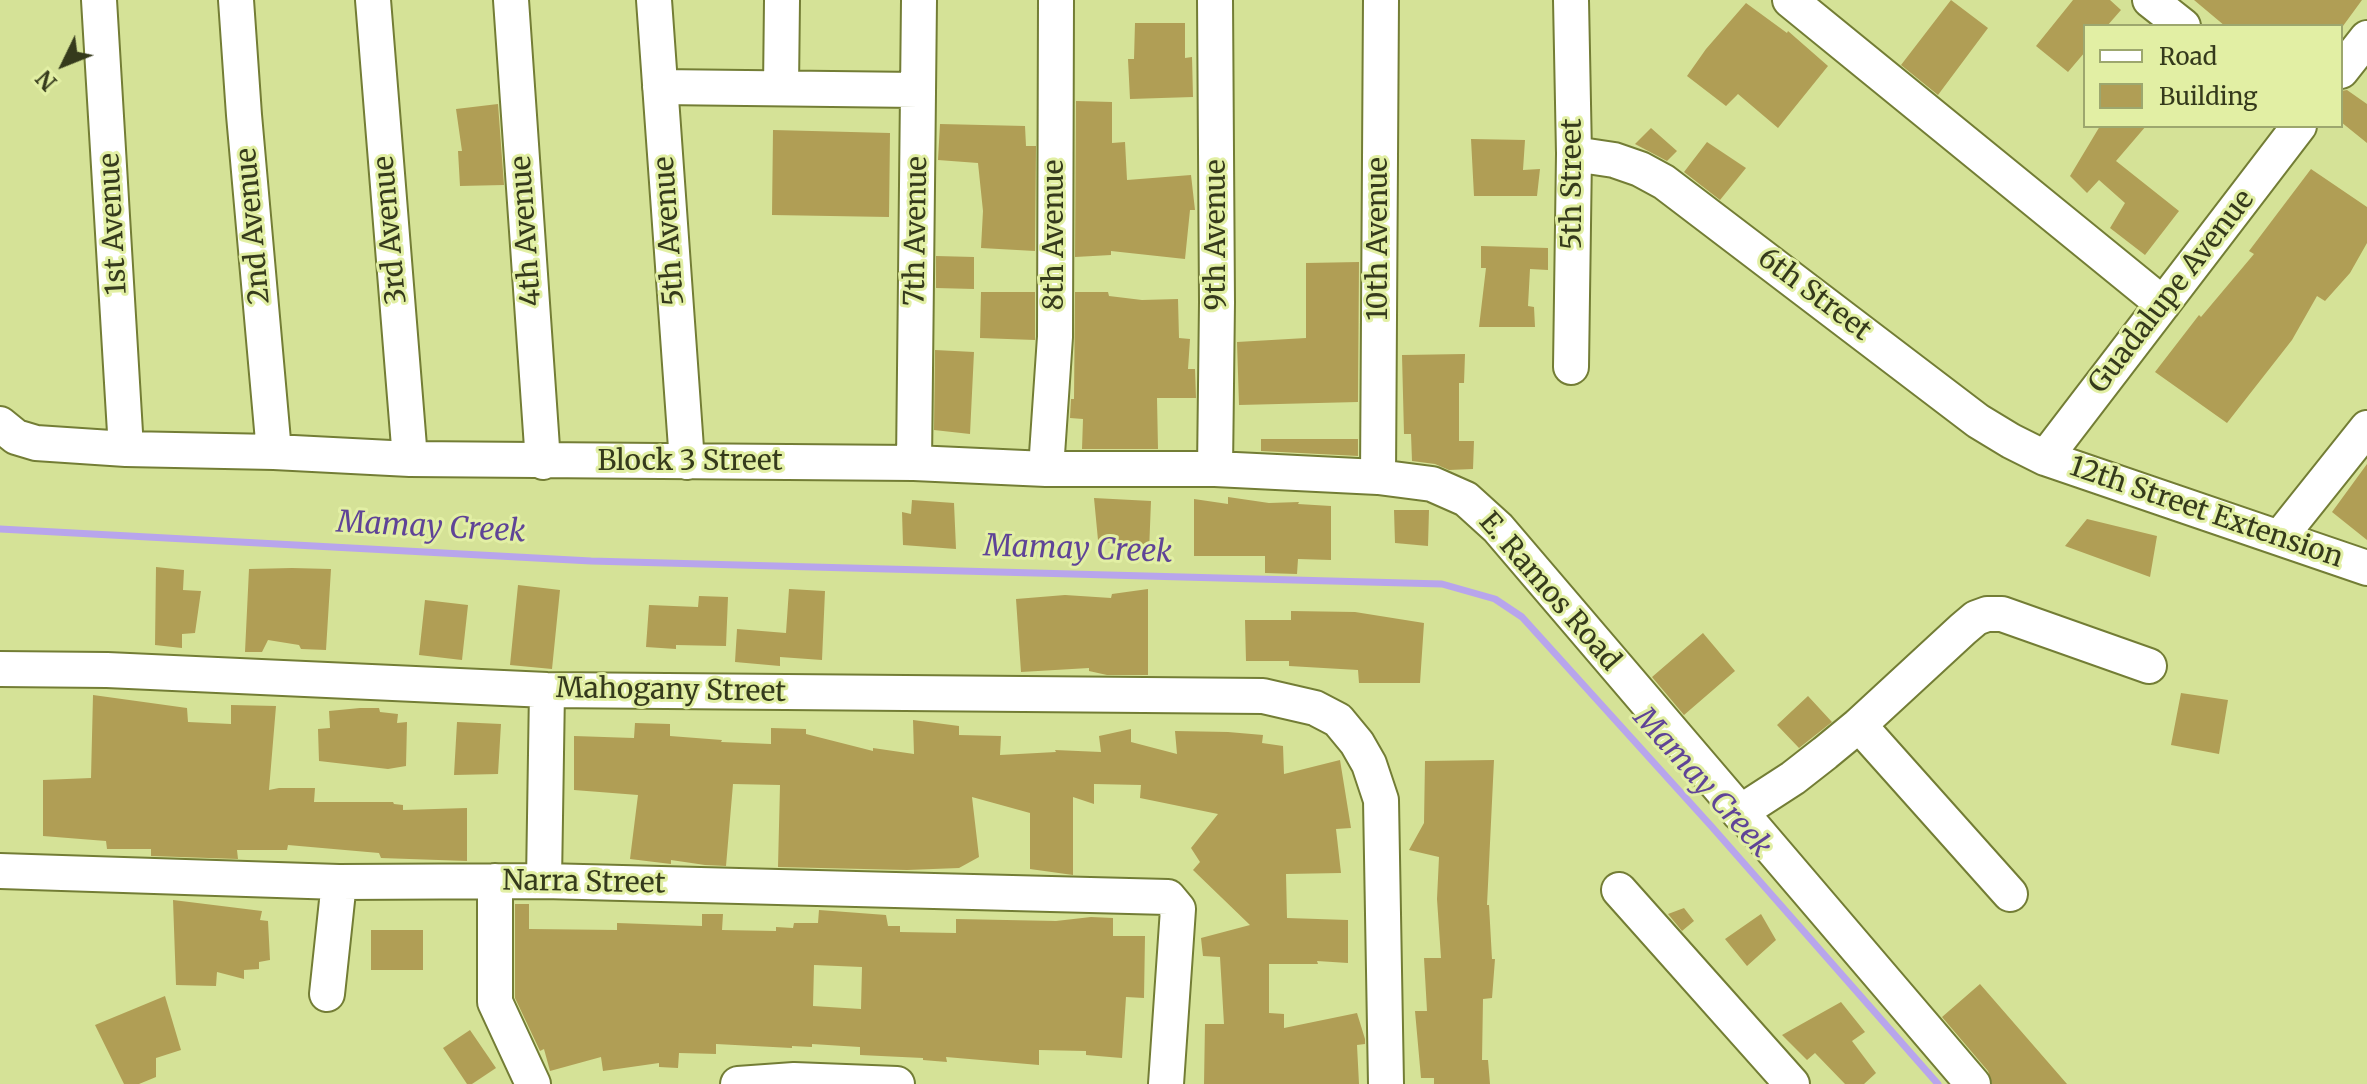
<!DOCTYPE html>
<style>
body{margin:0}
#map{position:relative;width:2367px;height:1084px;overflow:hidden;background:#d5e297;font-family:Merriweather,serif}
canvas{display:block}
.legend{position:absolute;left:2083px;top:24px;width:260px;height:104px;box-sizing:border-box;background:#e2efa4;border:2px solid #9da76e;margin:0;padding:10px 14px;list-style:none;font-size:24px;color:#353a1c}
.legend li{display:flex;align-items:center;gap:16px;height:40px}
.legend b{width:40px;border:2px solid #9da76e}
.north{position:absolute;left:24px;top:24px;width:80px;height:80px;-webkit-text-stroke:6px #e2efa4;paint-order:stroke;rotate:227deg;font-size:22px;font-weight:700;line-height:32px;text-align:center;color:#353a1c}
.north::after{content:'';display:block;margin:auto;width:28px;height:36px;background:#353a1c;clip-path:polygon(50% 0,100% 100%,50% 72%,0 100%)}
</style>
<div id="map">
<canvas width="2367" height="1084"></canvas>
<ul class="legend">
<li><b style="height:10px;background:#fff"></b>Road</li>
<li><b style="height:22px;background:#b09e55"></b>Building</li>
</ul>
<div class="north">N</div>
</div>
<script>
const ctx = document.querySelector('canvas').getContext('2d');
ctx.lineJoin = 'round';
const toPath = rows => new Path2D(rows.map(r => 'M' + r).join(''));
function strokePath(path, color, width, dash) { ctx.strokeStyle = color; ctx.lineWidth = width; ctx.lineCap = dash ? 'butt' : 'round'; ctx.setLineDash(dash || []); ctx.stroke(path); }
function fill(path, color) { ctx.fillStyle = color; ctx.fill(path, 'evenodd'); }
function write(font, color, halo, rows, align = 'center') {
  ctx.font = font + ' Merriweather,serif'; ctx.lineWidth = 6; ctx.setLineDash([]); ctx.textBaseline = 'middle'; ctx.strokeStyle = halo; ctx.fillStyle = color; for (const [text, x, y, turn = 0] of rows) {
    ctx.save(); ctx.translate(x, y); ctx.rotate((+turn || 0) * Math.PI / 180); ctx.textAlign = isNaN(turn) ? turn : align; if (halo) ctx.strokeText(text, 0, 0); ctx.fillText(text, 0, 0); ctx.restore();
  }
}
strokePath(toPath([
 [0,529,591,561,1442,584,1495,599,1522,617,1712,827,1938,1084]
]), '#b8a5ec', 7);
fill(toPath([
 [1951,0,1988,28,1938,95,1901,65],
 [2073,0,2110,0,2121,10,2107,26,2085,26,2085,52,2068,72,2036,46],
 [2194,0,2362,0,2343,26,2225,26],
 [1746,3,1787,33,1788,31,1828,66,1778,128,1738,94,1726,106,1687,76,1706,49],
 [1135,23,1185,23,1185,58,1192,57,1193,97,1130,99,1128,59,1134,59],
 [2347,90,2367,104,2367,143,2341,122,2341,91],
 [1076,101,1112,102,1112,143,1125,142,1127,180,1191,175,1195,210,1190,210,1185,259,1111,251,1111,255,1075,257],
 [498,104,504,185,460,186,458,151,462,151,456,109],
 [940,124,1025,126,1026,146,1036,146,1035,251,981,248,983,211,978,163,938,160],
 [2100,126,2146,126,2116,161,2179,211,2145,255,2110,228,2125,203,2099,180,2087,193,2070,176],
 [1651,128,1677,151,1667,161,1635,144],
 [773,130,890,133,889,217,772,215],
 [1471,139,1525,140,1523,170,1540,169,1537,196,1474,196],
 [1707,142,1746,168,1720,200,1684,172],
 [2311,169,2367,207,2367,243,2350,273,2325,301,2317,296,2292,340,2227,423,2155,372,2199,315,2201,317,2254,254,2249,251],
 [1481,246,1548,248,1548,270,1530,269,1528,306,1534,307,1535,327,1479,327,1486,268,1481,268],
 [936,256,974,257,974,289,936,288],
 [1359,262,1358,402,1239,405,1237,342,1306,338,1306,263],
 [981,292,1035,292,1035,340,980,338],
 [1075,292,1108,292,1109,296,1142,300,1178,299,1179,338,1190,339,1188,369,1195,369,1196,398,1157,398,1158,449,1082,449,1083,419,1070,418,1071,399,1074,399],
 [935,350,974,352,970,434,934,430],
 [1465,354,1464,383,1459,383,1459,441,1474,441,1473,469,1449,470,1435,464,1412,461,1411,434,1404,434,1402,355],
 [1261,439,1358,439,1358,456,1261,451],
 [2367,464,2367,540,2332,512],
 [1228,497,1269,503,1299,502,1298,504,1331,506,1331,560,1298,559,1297,574,1265,573,1265,556,1194,556,1194,499,1228,504],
 [1094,498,1151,501,1149,552,1098,540],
 [912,500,954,503,956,549,903,545,902,512,911,514],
 [1394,510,1429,510,1428,546,1395,543],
 [2087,519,2157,536,2150,577,2065,546],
 [156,567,184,570,183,590,201,591,195,633,182,634,182,648,155,645],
 [292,568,331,569,326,650,301,649,299,645,268,640,262,652,245,652,249,569],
 [518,585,560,590,552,669,510,665],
 [789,589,825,591,822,660,780,657,780,666,735,662,737,629,786,633],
 [1148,589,1148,675,1107,675,1089,671,1089,668,1021,672,1016,599,1065,595,1111,598,1112,594],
 [699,596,728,597,726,646,676,645,676,649,646,647,649,605,698,607],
 [425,600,468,605,462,660,419,655],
 [1291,611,1355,612,1424,623,1420,683,1359,683,1358,670,1289,666,1289,661,1246,661,1245,620,1291,620],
 [1703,633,1735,671,1684,715,1652,677],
 [2181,693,2228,700,2219,754,2171,745],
 [93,695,187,708,188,722,231,724,231,705,276,706,269,790,279,788,315,788,314,802,393,802,394,804,403,805,403,810,467,808,467,861,381,858,379,853,288,845,287,850,237,850,238,859,151,856,151,849,107,849,106,841,43,836,43,780,91,778],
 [1808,696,1832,722,1799,748,1777,725],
 [360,708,379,708,380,712,398,714,397,723,407,722,406,766,388,769,319,761,318,729,330,728,329,711],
 [913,720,959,726,959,735,1001,736,1000,755,1056,752,1055,750,1101,752,1099,736,1131,729,1131,742,1177,754,1175,731,1228,732,1263,735,1262,743,1283,746,1284,774,1340,760,1351,828,1336,829,1341,873,1286,874,1287,918,1348,920,1348,963,1317,961,1318,964,1269,964,1269,1013,1284,1014,1284,1028,1357,1013,1365,1039,1365,1044,1357,1045,1359,1084,1204,1084,1205,1024,1224,1024,1220,957,1203,956,1201,938,1250,925,1193,870,1200,862,1191,848,1218,814,1140,798,1141,785,1094,784,1094,804,1073,797,1073,875,1030,869,1030,813,972,797,979,857,959,868,907,870,778,867,780,785,733,784,726,866,705,865,671,860,671,864,630,859,638,795,574,790,574,736,634,738,635,723,670,724,670,736,722,740,721,742,771,744,771,728,806,729,806,734,873,751,873,748,914,754],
 [457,722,501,724,498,774,454,775],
 [1494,760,1487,905,1489,905,1492,959,1495,959,1492,998,1483,999,1482,1060,1488,1060,1490,1084,1434,1084,1434,1078,1421,1078,1415,1011,1427,1011,1424,958,1441,958,1437,899,1439,857,1409,850,1424,823,1425,761],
 [173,900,262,911,260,920,268,921,270,960,259,962,259,969,244,970,244,979,217,972,216,986,176,985],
 [515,904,529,904,529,929,617,930,617,923,702,926,702,914,723,914,722,930,776,931,776,927,793,928,794,923,818,923,819,910,886,915,888,926,900,926,900,932,956,933,956,919,1056,921,1091,917,1113,918,1113,936,1145,936,1144,998,1126,997,1122,1058,1086,1055,1086,1051,1039,1050,1039,1065,946,1057,947,1062,923,1060,923,1058,860,1055,860,1047,812,1044,812,1047,792,1046,792,1048,716,1044,716,1054,679,1053,678,1068,659,1067,659,1063,603,1071,601,1057,550,1071,544,1049,540,1051,515,998],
 [814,965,862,967,861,1009,813,1006],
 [1684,908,1694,921,1682,931,1668,914],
 [1761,914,1776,940,1747,966,1725,939],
 [371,930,423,930,423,970,371,970],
 [1980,984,2067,1084,1992,1084,1988,1071,1942,1017],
 [165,996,181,1050,156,1058,156,1077,139,1084,124,1084,95,1025],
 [1841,1002,1865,1032,1852,1041,1876,1073,1864,1084,1845,1084,1815,1053,1807,1060,1782,1035],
 [470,1030,496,1068,472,1084,467,1084,443,1048]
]), '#b09e55');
const minor = toPath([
 [99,0,126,449],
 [236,0,244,115,274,452],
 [373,0,410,459],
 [511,0,543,462],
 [654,0,687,462],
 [1571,0,1574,154,1571,367],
 [1790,0,2163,304],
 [2150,0,2183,26],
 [2341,71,2367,38],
 [660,87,918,90],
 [781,88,782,0],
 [1574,154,1614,160,1640,169,1664,182,1978,421,2011,441,2045,458,2367,568],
 [0,424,16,437,36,443,126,449,274,452,410,459,914,463,1046,469,1215,469,1378,477,1432,484,1466,499,1498,528,1973,1084],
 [2045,458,2299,126],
 [914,463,919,0],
 [1046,469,1055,337,1056,0],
 [1215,469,1217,302,1215,0],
 [1378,477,1381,0],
 [2280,537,2367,428],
 [0,669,107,670,547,690,1263,696,1315,708,1338,720,1357,743,1369,764,1381,800,1386,1084],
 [1859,725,2010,894],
 [1739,813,1793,778,1825,753,1859,725,1963,629,1976,618,1987,614,2002,614,2149,666],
 [0,871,339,882,544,881,1168,897,1178,909,1166,1084],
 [495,881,495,1002,533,1084],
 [544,881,547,690],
 [1619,890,1792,1084],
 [327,994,339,882],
 [738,1084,794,1080,897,1084]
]);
strokePath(minor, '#737d35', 38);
strokePath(minor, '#fff', 34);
write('28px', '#353a1c', '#e2efa4', [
 ["5th Street",1573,184,-90],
 ["1st Avenue",114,224,-93],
 ["2nd Avenue",254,226,-95],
 ["3rd Avenue",391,230,-95],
 ["4th Avenue",527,231,-94],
 ["5th Avenue",670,231,-94],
 ["7th Avenue",917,231,-89],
 ["8th Avenue",1055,235,-90],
 ["9th Avenue",1217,235,-90],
 ["10th Avenue",1379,239,-90],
 ["Guadalupe Avenue",2172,292,-52],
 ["6th Street",1814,295,37],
 ["Block 3 Street",690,462],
 ["12th Street Extension",2206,513,19],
 ["E. Ramos Road",1549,592,49],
 ["Mahogany Street",671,691,1],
 ["Narra Street",584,883,1]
]);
write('italic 30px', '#5f4497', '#e2efa4', [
 ["Mamay Creek",431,528,3],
 ["Mamay Creek",1078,550,2],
 ["Mamay Creek",1702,783,48]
]);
</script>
